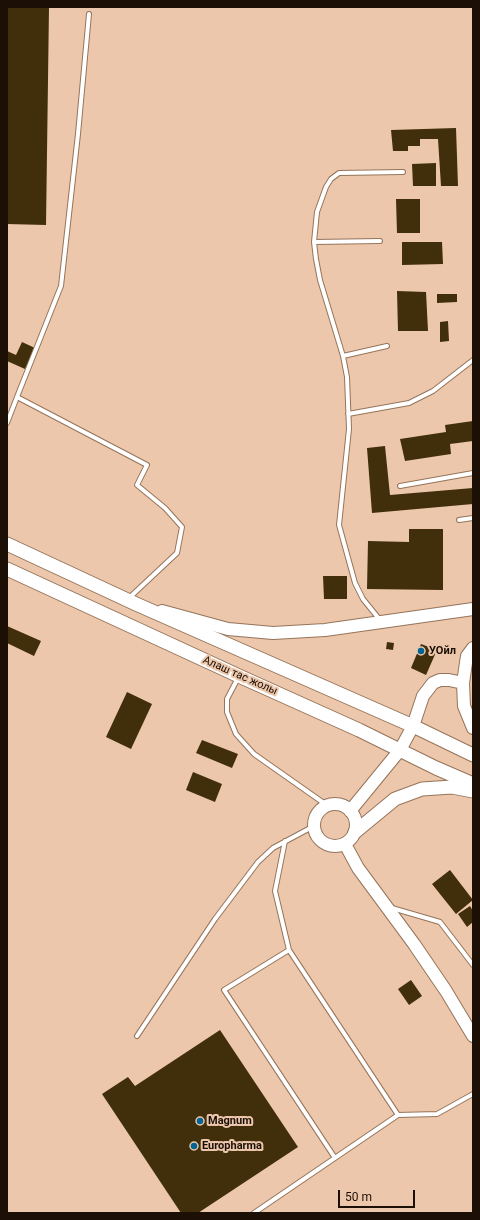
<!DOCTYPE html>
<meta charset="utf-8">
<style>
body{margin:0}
#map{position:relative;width:480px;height:1220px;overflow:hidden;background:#ecc7ab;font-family:Roboto,sans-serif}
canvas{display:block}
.frame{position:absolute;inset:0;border:8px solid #1c0f06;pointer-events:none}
.scale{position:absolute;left:338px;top:1190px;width:77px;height:18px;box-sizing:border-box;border:2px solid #1c0f06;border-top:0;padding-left:5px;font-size:12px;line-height:14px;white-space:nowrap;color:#1c0f06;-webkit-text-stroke:3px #ecc7ab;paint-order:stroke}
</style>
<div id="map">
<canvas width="480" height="1220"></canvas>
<div class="frame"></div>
<div class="scale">50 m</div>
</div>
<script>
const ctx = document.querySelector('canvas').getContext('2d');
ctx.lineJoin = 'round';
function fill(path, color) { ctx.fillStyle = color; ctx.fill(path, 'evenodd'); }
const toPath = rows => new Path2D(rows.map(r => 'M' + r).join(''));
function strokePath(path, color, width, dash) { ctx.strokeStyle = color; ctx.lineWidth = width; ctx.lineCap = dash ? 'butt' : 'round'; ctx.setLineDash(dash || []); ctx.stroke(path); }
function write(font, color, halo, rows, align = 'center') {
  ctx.font = font + ' Roboto,sans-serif'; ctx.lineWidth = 4; ctx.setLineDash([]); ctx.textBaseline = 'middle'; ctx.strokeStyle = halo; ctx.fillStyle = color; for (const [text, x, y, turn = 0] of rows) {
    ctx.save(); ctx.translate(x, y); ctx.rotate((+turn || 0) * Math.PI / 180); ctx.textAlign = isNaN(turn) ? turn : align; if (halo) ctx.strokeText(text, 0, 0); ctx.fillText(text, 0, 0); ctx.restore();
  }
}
fill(toPath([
 [7,7,49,7,46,225,7,224],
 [456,128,458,186,441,186,438,139,420,139,420,146,408,146,408,151,393,151,391,130],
 [436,163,436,186,413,186,412,164],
 [396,199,420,199,420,233,397,233],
 [402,242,442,242,443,264,402,265],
 [397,291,426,292,428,331,398,331],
 [437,294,457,294,457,302,437,303],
 [448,321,449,341,440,342,440,322],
 [22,342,35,348,25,369,7,361,7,351,16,355],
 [473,421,473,441,450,444,451,454,405,461,400,439,446,432,445,425],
 [385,446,390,495,473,488,473,504,372,513,367,448],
 [409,529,443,529,443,590,367,589,368,541,409,542],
 [323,576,347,576,347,599,324,599],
 [7,626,41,641,34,656,7,643],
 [387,642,394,643,393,650,386,649],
 [421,644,437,650,426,675,411,668],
 [127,692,152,704,131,749,106,737],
 [202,740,238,754,232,768,196,753],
 [193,772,222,784,215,802,186,790],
 [450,870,473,900,456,914,432,884],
 [470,906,473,911,473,922,467,927,458,914],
 [411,980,422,996,409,1005,398,989],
 [220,1030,298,1147,198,1213,181,1213,102,1094,128,1077,135,1086]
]), '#412e0b');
const lane = toPath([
 [314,242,380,241],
 [343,356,387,346],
 [17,397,61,286,78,134,89,14],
 [348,414,409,403,433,391,473,360],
 [7,423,17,397,147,465,137,485,165,508,182,527,177,553,129,598],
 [400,486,473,473],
 [459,520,473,518],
 [380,620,363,599,355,583,339,525,349,429,347,377,343,356,320,280,316,259,314,242,317,212,326,187,331,179,339,173,403,172],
 [238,678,227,699,227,712,236,734,254,754,328,806],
 [392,908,440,922,473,965],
 [289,950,224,990,335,1158],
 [137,1036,215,919,258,862,273,848,314,826],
 [398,1115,437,1114,473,1094],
 [254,1213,398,1115,289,950,275,891,285,841]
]);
const secondary = toPath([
 [162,611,228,629,273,633,325,630,473,609],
 [473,648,467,656,463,683,464,706,473,728],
 '314 825a21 21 0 1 1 42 0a21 21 0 1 1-42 0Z',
 [350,811,400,750,413,726,423,696,433,683,440,680,449,680,463,683],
 [345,844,358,868,414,944,446,991,473,1036]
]);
const primary = toPath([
 [7,544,136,604,413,726,473,755],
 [7,569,239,676,359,730,436,768,473,784],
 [355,832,395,799,422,789,452,787,473,791]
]);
strokePath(lane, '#95745a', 6);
strokePath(secondary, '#95745a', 14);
strokePath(primary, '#95745a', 15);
strokePath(lane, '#fff', 4);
strokePath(secondary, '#fff', 12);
strokePath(primary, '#fff', 13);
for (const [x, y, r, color] of [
 [421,651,4,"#026494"],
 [200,1121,4,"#026494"],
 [194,1146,4,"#026494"]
]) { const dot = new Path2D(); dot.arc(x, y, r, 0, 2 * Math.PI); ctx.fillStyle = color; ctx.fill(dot); strokePath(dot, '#ecc7ab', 1.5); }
write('bold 11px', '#1c0f06', '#ecc7ab', [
 ["УОйл",429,651],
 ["Magnum",208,1121],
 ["Europharma",202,1146]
], 'left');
write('11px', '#1c0f06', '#ecc7ab', [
 ["Алаш тас жолы",240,676,24]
]);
</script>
